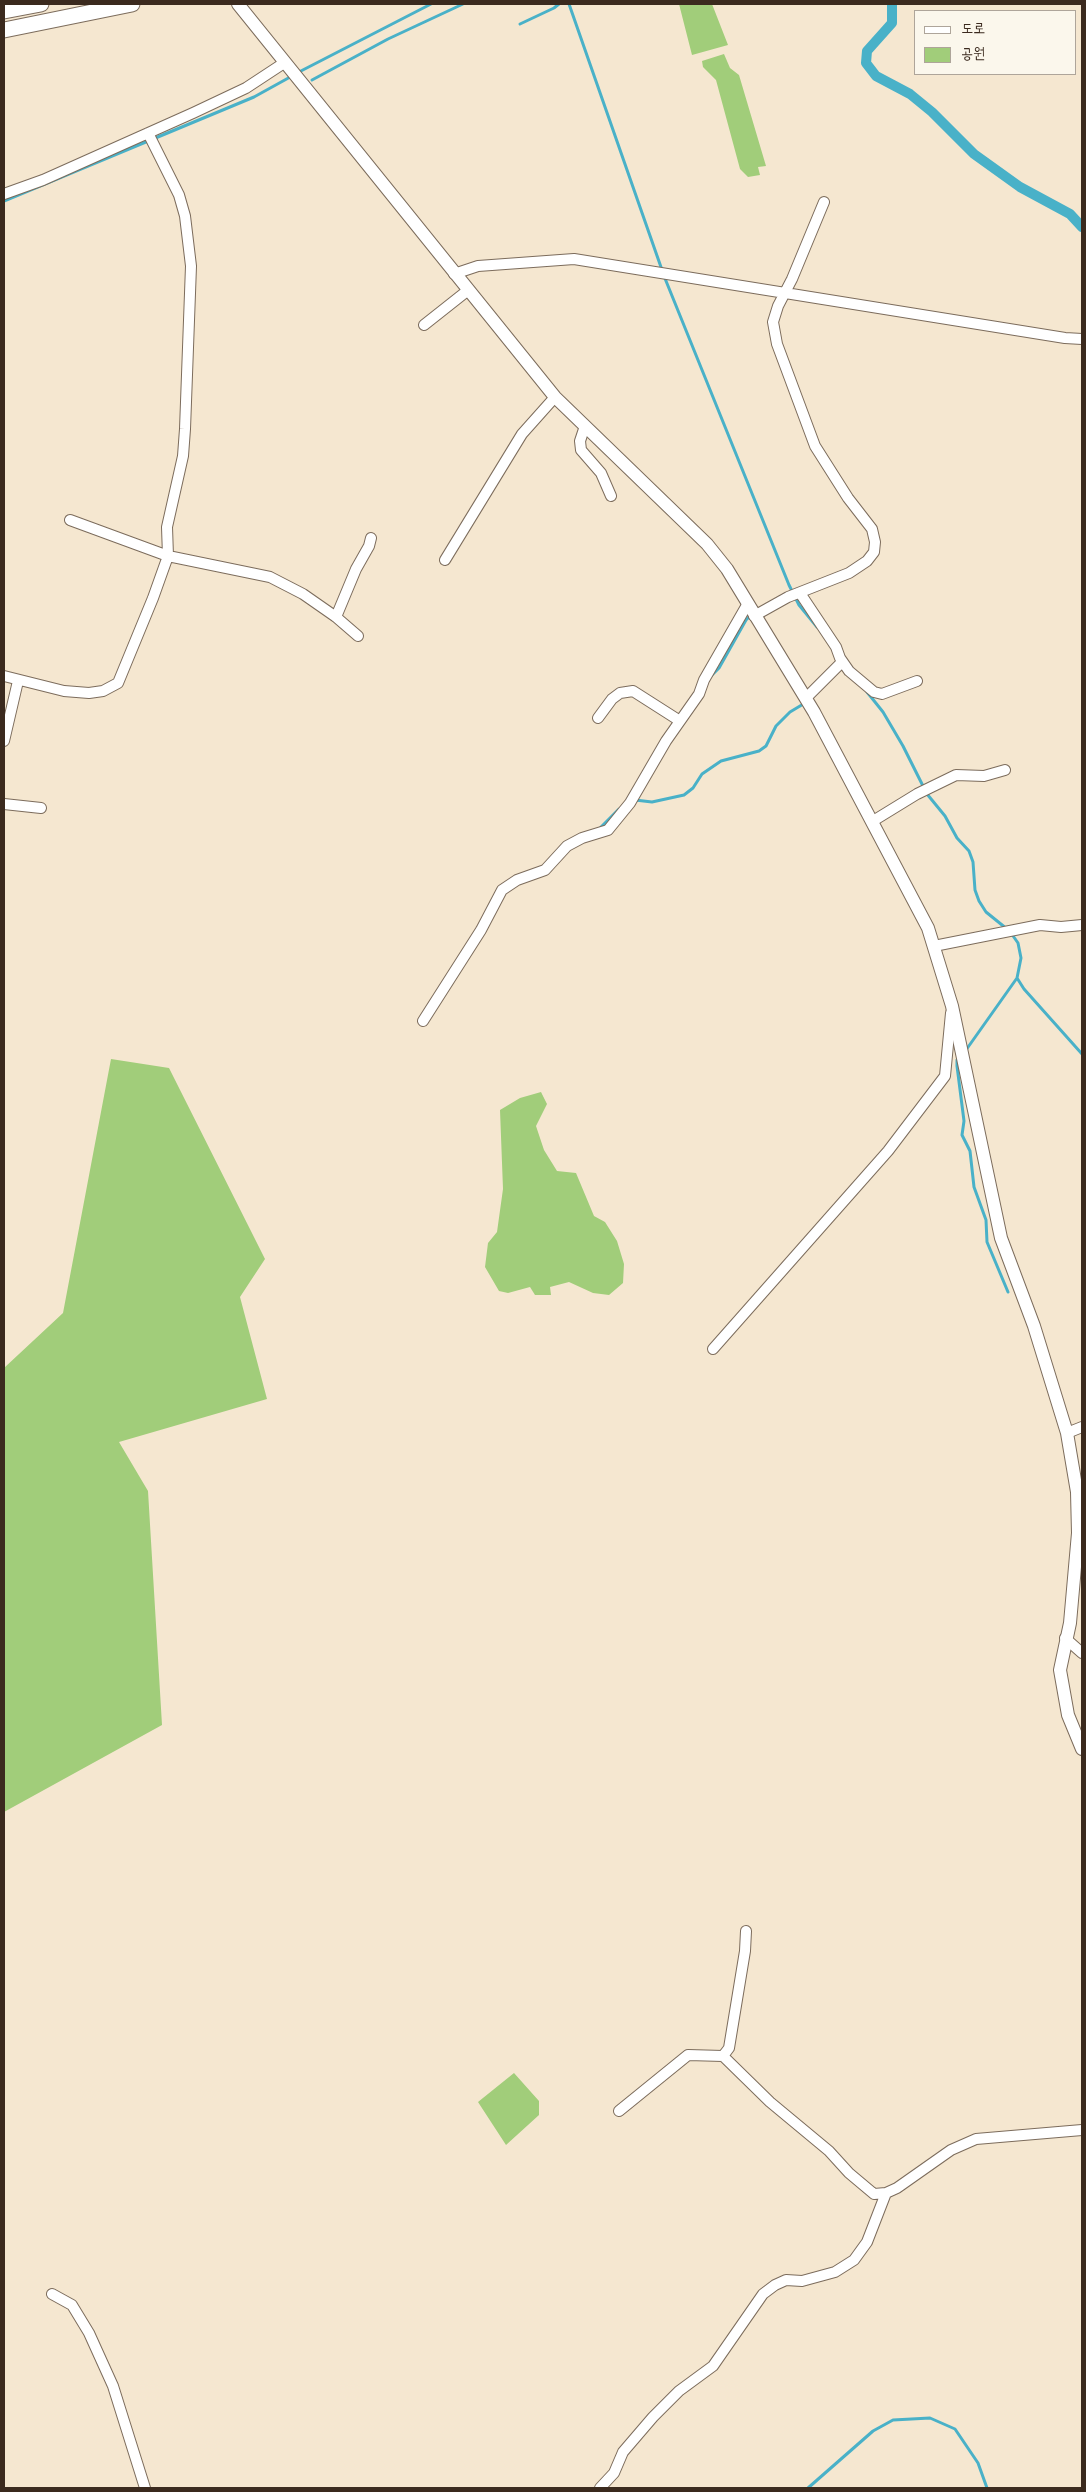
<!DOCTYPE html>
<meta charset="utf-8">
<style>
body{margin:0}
#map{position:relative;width:1086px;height:2492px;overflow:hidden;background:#f5e7d0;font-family:Dekko,"Poor Story",sans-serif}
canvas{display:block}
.frame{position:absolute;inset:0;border:5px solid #3b2a1e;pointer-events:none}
.legend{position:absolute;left:914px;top:10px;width:162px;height:65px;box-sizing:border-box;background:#fbf7ec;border:1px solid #aea59a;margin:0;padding:6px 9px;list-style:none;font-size:15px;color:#3b2a1e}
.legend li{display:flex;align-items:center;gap:10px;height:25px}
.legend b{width:25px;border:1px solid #aea59a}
</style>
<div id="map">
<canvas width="1086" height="2492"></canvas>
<div class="frame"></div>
<ul class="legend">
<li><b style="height:6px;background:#fff"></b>도로</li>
<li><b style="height:14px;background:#a1cd7a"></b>공원</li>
</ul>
</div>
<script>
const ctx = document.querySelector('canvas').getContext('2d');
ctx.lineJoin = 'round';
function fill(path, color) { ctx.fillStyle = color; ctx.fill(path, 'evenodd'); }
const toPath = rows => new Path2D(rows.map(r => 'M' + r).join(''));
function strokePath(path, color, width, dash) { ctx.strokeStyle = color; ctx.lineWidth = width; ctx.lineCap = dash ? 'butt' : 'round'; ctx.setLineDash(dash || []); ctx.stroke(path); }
fill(toPath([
 [679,4,712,4,728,45,692,55],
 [724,54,730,68,739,75,766,166,758,167,760,175,748,177,740,169,716,80,703,67,702,61],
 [111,1059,169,1068,265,1259,240,1297,267,1399,119,1442,148,1491,162,1725,4,1812,4,1368,63,1313],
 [541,1092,547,1104,536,1126,544,1150,557,1171,576,1173,594,1216,605,1222,617,1241,624,1264,623,1283,609,1295,593,1293,569,1282,550,1287,551,1295,535,1295,530,1287,508,1293,499,1291,485,1267,488,1243,497,1232,503,1189,500,1110,520,1098],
 [514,2073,539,2101,539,2115,506,2145,478,2102]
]), '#a1cd7a');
strokePath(toPath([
 [569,4,662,270],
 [520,24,554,8,559,4],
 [297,73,431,4],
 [312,80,388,39,463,4],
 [4,201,254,97,292,76],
 [664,276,789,585,799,605,817,627],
 [712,675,719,668,746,620,752,614],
 [867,692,883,712,903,746,927,794,945,816,957,838,969,851,973,862,975,890,979,901,986,912,1007,929],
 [635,800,652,802,684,795,693,788,702,774,721,761,759,751,766,746,776,726,790,712,805,703],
 [601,827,619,809],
 [1017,978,1024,989,1082,1054],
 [966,1050,1017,978,1021,958,1018,943,1011,933],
 [960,1056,957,1060,957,1066,964,1121,962,1135,970,1151,974,1187,986,1220,987,1242,1008,1292],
 [808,2488,873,2431,893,2420,930,2418,955,2429,978,2463,987,2488]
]), '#49b1c8', 3);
strokePath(toPath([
 [892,4,892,23,867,51,866,63,876,76,910,94,932,112,974,154,1020,187,1070,214,1082,227]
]), '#49b1c8', 10);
const minor = toPath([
 [4,194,43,180,193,113,246,88,284,63],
 [454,274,478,266,574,259,1065,338,1082,339],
 [424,325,467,291],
 [585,426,580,441,581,450,601,473,611,496],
 [70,520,168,556,270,577,303,594,336,617,358,636],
 [445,560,522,434,555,397],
 [800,593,836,647,840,658,849,671,874,692,882,694,917,681],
 [754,616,788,597,849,573,867,561,874,552,875,542,872,529,848,498,815,446,777,344,773,322,778,306,792,279,824,202],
 [336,617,356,569,369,546,371,538],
 [4,676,64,691,89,693,103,691,118,683,153,598,168,556,167,527,183,456,185,429,191,266,185,216,179,195,148,133],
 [806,698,842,662],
 [598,718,612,699,620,693,633,691,680,721],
 [4,741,18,681],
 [4,804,41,808],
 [873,821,917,794,956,775,984,776,1005,770],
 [934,946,1040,925,1061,927,1082,925],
 [423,1021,481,930,502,890,517,880,545,870,567,846,582,838,608,830,630,803,666,741,699,694,704,680,747,605],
 [713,1349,888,1151,945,1076,951,1013],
 [1067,1433,1082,1427],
 [1065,1638,1082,1653],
 [723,2056,729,2048,745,1951,746,1931],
 [619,2111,688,2055,723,2056,770,2102,829,2151,849,2173,874,2194,886,2193,897,2188,951,2150,976,2139,1082,2130],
 [52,2294,72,2305,89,2333,113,2386,145,2488],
 [600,2488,614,2473,623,2452,653,2417,679,2391,713,2366,763,2294,775,2285,786,2280,802,2281,835,2272,854,2260,867,2242,886,2193]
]);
const major = toPath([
 [238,4,555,397,707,544,727,569,814,712,928,928,952,1006,1001,1238,1034,1326,1067,1433,1077,1492,1078,1533,1070,1623,1060,1670,1068,1715,1082,1749]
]);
const highway = toPath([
 [4,11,41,4],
 [4,30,132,4]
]);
strokePath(minor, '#7c6c5c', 12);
strokePath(major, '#7c6c5c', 14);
strokePath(highway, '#7c6c5c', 17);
strokePath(minor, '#fff', 10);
strokePath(major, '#fff', 12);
strokePath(highway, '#fff', 15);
</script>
